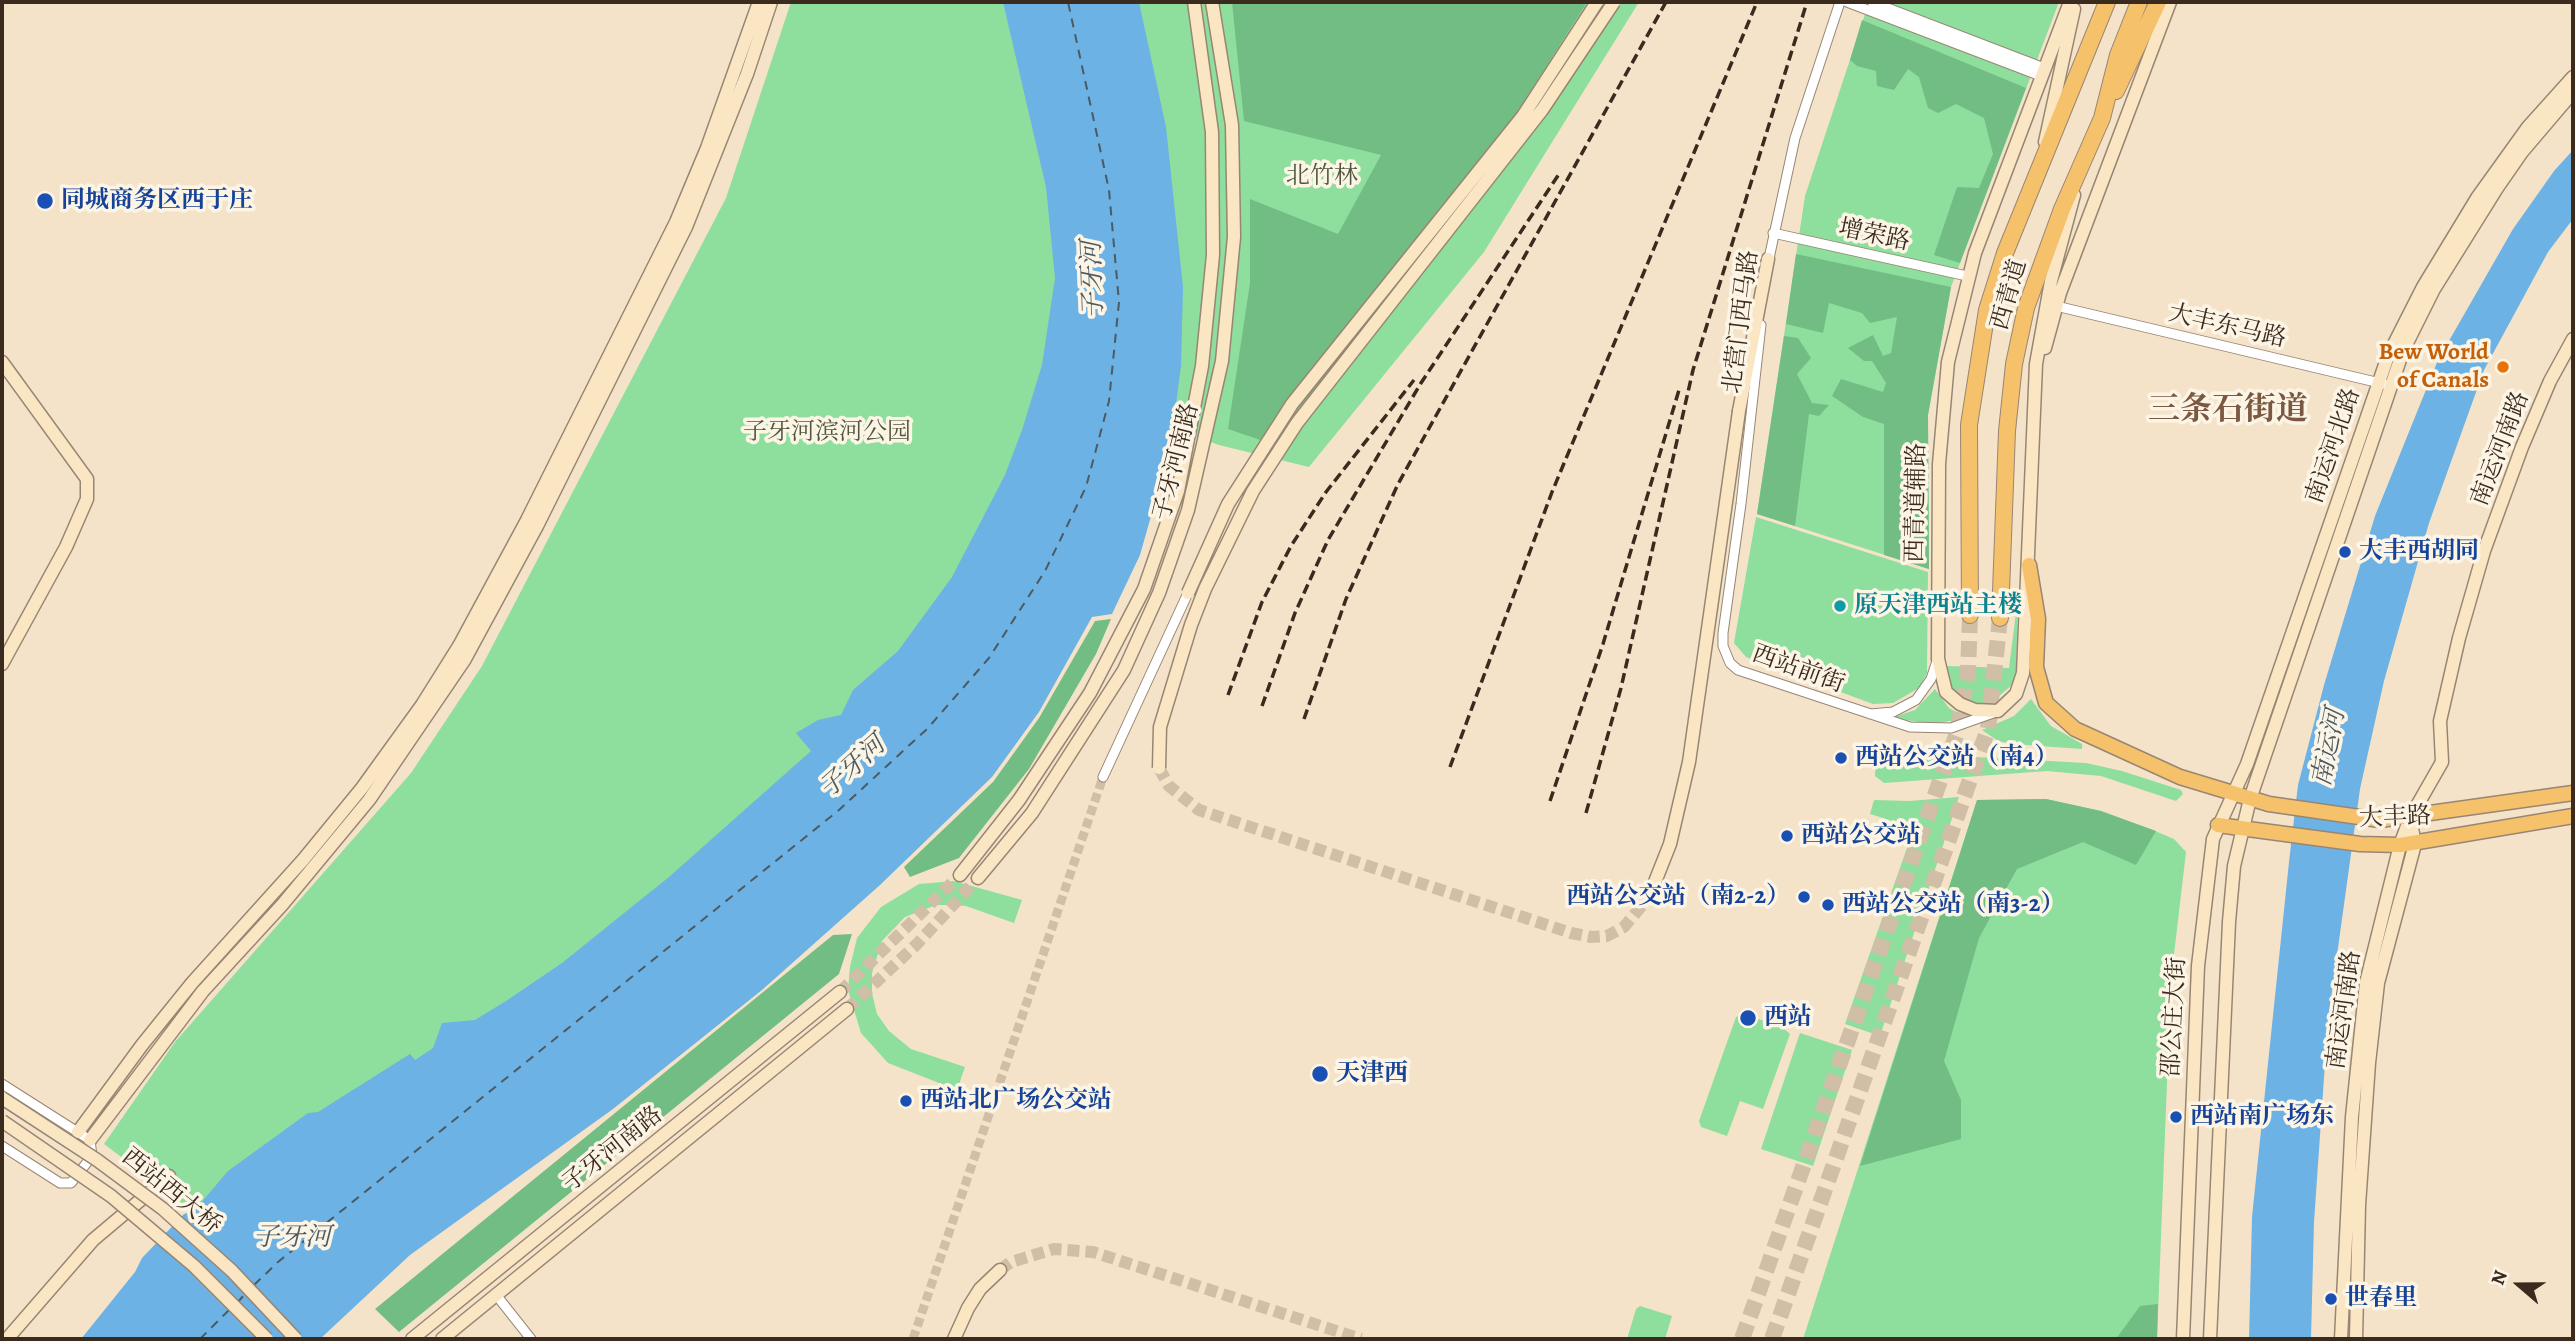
<!DOCTYPE html>
<meta charset="utf-8">
<style>
body{margin:0}
#map{position:relative;width:2575px;height:1341px;overflow:hidden;background:#f5e3c9;font-family:Alegreya,serif}
canvas{display:block}
.frame{position:absolute;inset:0;border:4px solid #3b2a1e;pointer-events:none}
.north{position:absolute;left:2484px;top:1250px;width:70px;height:70px;-webkit-text-stroke:5px #fcf5e5;paint-order:stroke;rotate:290deg;font-size:19px;font-weight:700;line-height:28px;text-align:center;color:#3b2a1e}
.north::after{content:'';display:block;margin:auto;width:24px;height:32px;background:#3b2a1e;clip-path:polygon(50% 0,100% 100%,50% 72%,0 100%)}
</style>
<div id="map">
<canvas width="2575" height="1341"></canvas>
<div class="frame"></div>
<div class="north">N</div>
</div>
<script>
const ctx = document.querySelector('canvas').getContext('2d');
ctx.lineJoin = 'round';
function fill(path, color) { ctx.fillStyle = color; ctx.fill(path, 'evenodd'); }
const toPath = rows => new Path2D(rows.map(r => 'M' + r).join(''));
function strokePath(path, color, width, dash) { ctx.strokeStyle = color; ctx.lineWidth = width; ctx.lineCap = dash ? 'butt' : 'round'; ctx.setLineDash(dash || []); ctx.stroke(path); }
function write(font, color, halo, rows, align = 'center') {
  ctx.font = font + ' Alegreya,"Noto Serif SC",serif'; ctx.lineWidth = 7; ctx.setLineDash([]); ctx.textBaseline = 'middle'; ctx.strokeStyle = halo; ctx.fillStyle = color; for (const [text, x, y, turn = 0] of rows) {
    ctx.save(); ctx.translate(x, y); ctx.rotate((+turn || 0) * Math.PI / 180); ctx.textAlign = isNaN(turn) ? turn : align; if (halo) ctx.strokeText(text, 0, 0); ctx.fillText(text, 0, 0); ctx.restore();
  }
}
fill(toPath([
 [791,2,1024,2,1071,229,1012,513,752,845,216,1229,104,1144,175,1042,411,773,482,666,726,198],
 [1120,2,1639,2,1484,252,1309,467,1219,445,1156,424],
 [1869,2,2059,2,1951,287,1928,415,1929,569,1757,514,1805,196],
 [1756,517,1928,572,1927,673,1919,688,1893,703,1873,704,1746,657,1734,643],
 [2018,597,2016,671,2012,685,1992,702,1980,704,1961,697,1950,686,1947,666,2009,668],
 [1935,689,1949,708,1966,718,1934,724,1891,718,1915,710],
 [2031,699,2051,726,2082,744,2082,749,2012,744,1998,741,1982,730,2014,716],
 [1883,752,2086,763,2122,771,2181,790,2183,794,2176,801,2101,776,2047,771,1884,783,1875,776,1876,755],
 [1959,797,1880,1036,1845,1024,1914,828,1870,814,1874,800,1909,801],
 [2046,799,2101,811,2155,831,2174,839,2186,852,2171,980,2157,1339,1803,1339,1977,800],
 [954,881,1022,900,1014,923,966,906,952,905,936,905,905,917,882,941,872,973,872,993,877,1014,889,1031,911,1049,965,1067,957,1090,888,1063,861,1033,848,990,850,967,857,938,881,907,919,884],
 [1743,1014,1782,1027,1790,1034,1763,1109,1740,1101,1727,1136,1701,1127,1699,1121,1736,1017],
 [1800,1033,1852,1050,1813,1166,1761,1149],
 [1640,1306,1672,1316,1665,1339,1627,1339,1636,1309]
]), '#8ede9d');
fill(toPath([
 [1232,2,1587,2,1511,122,1275,445,1228,429,1250,283,1250,199,1338,234,1381,155,1244,121],
 [1862,20,2026,88,1960,263,1934,255,1957,187,1979,188,1993,154,1984,118,1956,104,1938,113,1928,108,1919,77,1908,69,1894,90,1877,86,1876,71,1857,66,1850,60],
 [1796,254,1951,287,1928,415,1929,569,1884,555,1884,424,1863,417,1832,396,1841,379,1883,392,1886,383,1872,361,1864,361,1848,348,1873,335,1883,356,1891,353,1897,317,1870,323,1862,313,1829,303,1823,333,1786,324],
 [1784,336,1798,338,1811,358,1797,374,1812,403,1829,405,1819,416,1809,414,1795,526,1757,514],
 [1111,619,1096,654,1029,769,959,858,910,877,904,867,993,782,1039,718,1095,621],
 [2046,799,2101,811,2156,831,2136,865,2083,842,2017,869,1979,938,1944,1061,1961,1100,1961,1139,1860,1166,1977,800],
 [852,934,839,974,399,1332,375,1309,833,935],
 [2158,1304,2157,1339,2116,1339,2140,1306]
]), '#72bd84');
fill(toPath([
 [1003,2,1139,2,1166,127,1183,287,1181,366,1170,449,1140,555,1112,614,1092,617,1039,712,992,777,880,885,762,990,613,1109,410,1255,320,1339,81,1339,135,1272,142,1258,184,1214,194,1211,228,1171,308,1113,318,1112,410,1054,415,1060,433,1048,442,1023,475,1020,506,1001,562,963,669,877,811,751,796,733,818,720,841,715,853,690,898,651,952,577,1005,475,1022,430,1042,365,1055,278,1046,187],
 [2573,150,2573,219,2548,252,2484,370,2429,523,2384,681,2360,789,2328,1020,2314,1222,2311,1339,2249,1339,2252,1217,2289,862,2298,785,2324,685,2375,516,2438,360,2513,229,2554,171]
]), '#6db2e4');
strokePath(toPath([
 [254,1285,278,1262,839,810,928,728,989,658,1045,571,1086,487,1109,401,1119,302,1109,190,1068,2],
 [237,1303,245,1294],
 [200,1339,230,1309]
]), '#4c5a63', 2, [9, 7]);
strokePath(toPath([
 [913,1339,1103,777]
]), '#d0bea7', 9, [9, 4.5]);
strokePath(toPath([
 [1159,768,1169,786,1199,810,1571,933,1591,937,1607,936,1624,927,1649,897],
 [840,992,960,875],
 [847,1009,917,944,978,878],
 [1000,1270,1011,1262,1054,1249,1093,1252,1361,1339]
]), '#d0bea7', 12, [12, 6]);
strokePath(toPath([
 [1742,1339,1957,733,1968,673,1970,615],
 [1772,1339,1988,729,2000,618]
]), '#d0bea7', 16, [16, 8]);
const street = toPath([
 [1847,2,2041,76],
 [1872,2,2044,68],
 [1773,233,1967,276],
 [1768,263,1795,138,1840,2],
 [2056,306,2384,384],
 [1761,325,1741,504,1723,633,1723,646,1730,663,1738,670,1910,727,1951,728,1996,712],
 [1870,714,1893,712,1916,700,1931,679,1937,661],
 [1103,777,1188,593],
 [2,1084,90,1140,92,1156,71,1183,60,1183,2,1146],
 [497,1296,531,1339]
]);
const secondary = toPath([
 [2070,2,1975,253,1948,362,1939,464,1938,659,1946,692,1960,704,1975,710,1998,711,2016,694,2023,673,2036,364,2051,281,2074,195],
 [2045,142,2074,9],
 [2045,348,2060,293,2170,2],
 [2,362,87,479,87,499,66,547,2,664],
 [1739,411,1768,259],
 [960,875,1019,800,1090,693,1144,589,1178,491,1202,366,1213,255,1212,132,1194,2],
 [978,878,1032,813,1124,670,1159,593,1188,510,1222,361,1234,237,1232,125,1212,2],
 [78,1132,142,1045,192,983,303,860,362,788,422,705,459,646,527,520,676,222,707,148,759,2],
 [90,1140,203,991,282,905,369,800,465,659,537,526,686,227,747,74,771,2],
 [7,1339,93,1240,169,1176],
 [412,1339,840,992],
 [442,1339,847,1009],
 [954,1339,968,1308,980,1289,1000,1270],
 [2183,1339,2198,966,2213,839,2247,764,2388,356,2423,287,2477,198,2528,127,2573,77],
 [2210,1339,2229,922,2234,866,2250,799,2403,351,2434,289,2497,188,2522,152,2573,92],
 [2341,1339,2352,1117,2366,983,2400,845,2410,818,2442,762,2440,721,2459,638,2484,551,2522,447,2550,381,2573,339],
 [2356,1339,2359,1205,2369,1063,2378,983,2415,844,2410,818]
]);
const primary = toPath([
 [2029,565,2038,619,2036,667,2046,703,2075,729,2180,777,2269,804,2380,820,2573,793],
 [2218,825,2360,844,2400,845,2573,816]
]);
const highway = toPath([
 [2116,91,2158,2],
 [1970,615,1969,425,1987,310,2005,253,2107,2],
 [2000,618,2007,431,2014,364,2026,308,2062,209,2102,118,2118,55,2139,2]
]);
strokePath(street, '#988674', 11);
strokePath(secondary, '#988674', 15);
strokePath(primary, '#988674', 17);
strokePath(highway, '#988674', 18);
strokePath(street, '#fff', 9);
strokePath(secondary, '#fbe6c4', 12);
strokePath(primary, '#f5c16b', 14);
strokePath(highway, '#f5c16b', 16);
strokePath(toPath([
 [1228,695,1262,602,1291,546,1326,492,1414,380],
 [1262,706,1295,613,1328,540,1421,383,1559,174],
 [1304,719,1346,599,1398,484,1666,2],
 [1450,767,1552,492,1757,2],
 [1550,801,1603,644,1679,390],
 [1586,813,1621,688,1693,370,1807,2]
]), '#3b2a1e', 3.5, [10, 5]);
const secondaryBridge = toPath([
 [1188,593,1228,504,1292,404,1523,116,1597,2],
 [1159,768,1160,727,1191,625,1205,589,1253,491,1297,423,1542,110,1614,2],
 [1649,897,1670,844,1689,762,1739,411],
 [2,1098,97,1160,163,1209,232,1271,296,1339],
 [2,1121,111,1196,194,1266,267,1339]
]);
strokePath(secondaryBridge, '#988674', 15, []);
strokePath(secondaryBridge, '#fbe6c4', 12);
for (const [x, y, r, color] of [
 [45,201,9,"#1a4fb4"],
 [2503,367,7,"#e8710a"],
 [2345,552,7,"#1a4fb4"],
 [1840,606,7,"#0f9aa8"],
 [1841,758,7,"#1a4fb4"],
 [1787,836,7,"#1a4fb4"],
 [1804,897,7,"#1a4fb4"],
 [1828,905,7,"#1a4fb4"],
 [1748,1018,9,"#1a4fb4"],
 [1320,1074,9,"#1a4fb4"],
 [906,1101,7,"#1a4fb4"],
 [2176,1117,7,"#1a4fb4"],
 [2331,1299,7,"#1a4fb4"]
]) { const dot = new Path2D(); dot.arc(x, y, r, 0, 2 * Math.PI); ctx.fillStyle = color; ctx.fill(dot); strokePath(dot, '#fcf5e5', 2.5); }
write('24px', '#50573e', '#fcf5e5', [
 ["北竹林",1322,177],
 ["子牙河滨河公园",827,433]
]);
write('bold 24px', '#164399', '#fcf5e5', [
 ["同城商务区西于庄",61,201],
 ["大丰西胡同",2359,552],
 ["西站公交站（南4）",1855,758],
 ["西站公交站",1801,836],
 ["西站公交站（南2-2）",1790,897,"right"],
 ["西站公交站（南3-2）",1842,905],
 ["西站",1764,1018],
 ["天津西",1336,1074],
 ["西站北广场公交站",920,1101],
 ["西站南广场东",2190,1117],
 ["世春里",2345,1299]
], 'left');
write('24px', '#3b2a1e', '#fcf5e5', [
 ["增荣路",1874,236,12],
 ["西青道",2010,295,-74],
 ["北营门西马路",1742,322,-83],
 ["大丰东马路",2227,327,13],
 ["南运河北路",2334,446,-71],
 ["南运河南路",2501,449,-69],
 ["子牙河南路",1177,462,-76],
 ["西青道辅路",1917,503,-89],
 ["西站前街",1798,670,20],
 ["大丰路",2395,818,-2],
 ["南运河南路",2345,1010,-82],
 ["邵公庄大街",2175,1017,-87],
 ["子牙河南路",613,1150,-39],
 ["西站西大桥",171,1192,39]
]);
write('bold 24px', '#c56008', '#fcf5e5', [
 ["Bew World",2489,353],
 ["of Canals",2489,381]
], 'right');
write('bold 24px', '#0d838f', '#fcf5e5', [
 ["原天津西站主楼",1854,606]
], 'left');
write('italic 26px', '#4c5a63', '#fcf5e5', [
 ["子牙河",1094,280,-92],
 ["南运河",2330,748,-79],
 ["子牙河",853,768,-42],
 ["子牙河",292,1239]
]);
write('bold 32px', '#7a5842', '#fcf5e5', [
 ["三条石街道",2228,411]
]);
</script>
